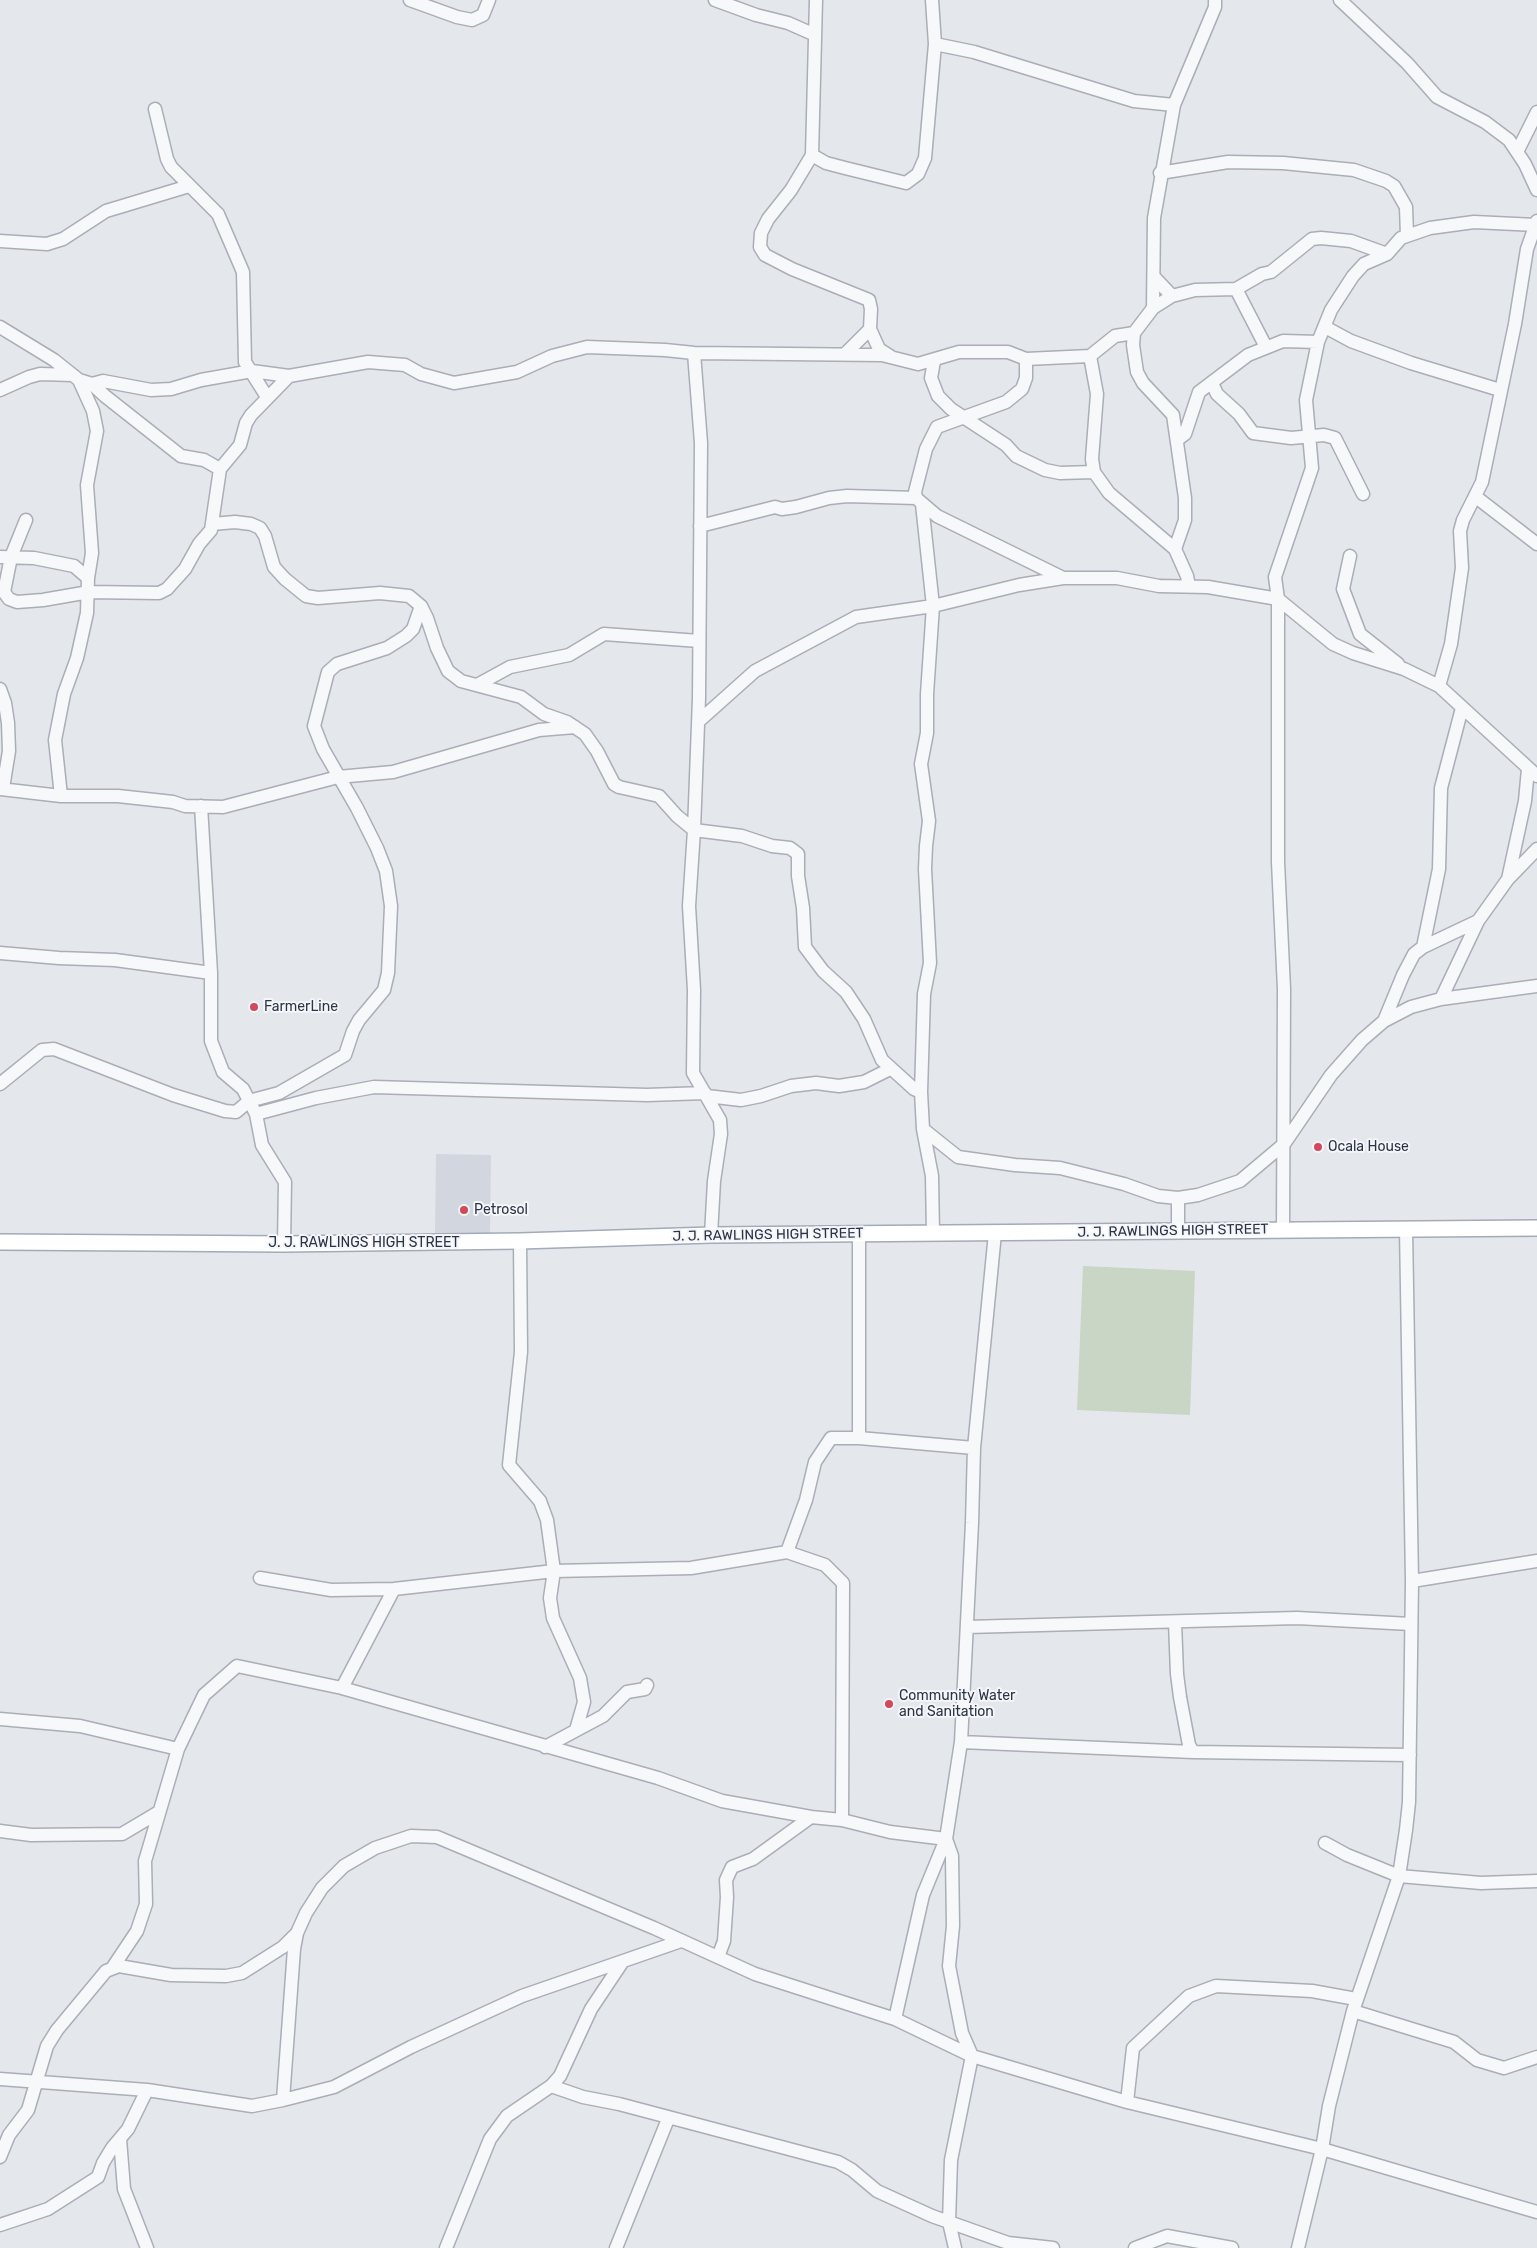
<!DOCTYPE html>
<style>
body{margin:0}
canvas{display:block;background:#e4e7ec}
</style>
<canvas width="1537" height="2248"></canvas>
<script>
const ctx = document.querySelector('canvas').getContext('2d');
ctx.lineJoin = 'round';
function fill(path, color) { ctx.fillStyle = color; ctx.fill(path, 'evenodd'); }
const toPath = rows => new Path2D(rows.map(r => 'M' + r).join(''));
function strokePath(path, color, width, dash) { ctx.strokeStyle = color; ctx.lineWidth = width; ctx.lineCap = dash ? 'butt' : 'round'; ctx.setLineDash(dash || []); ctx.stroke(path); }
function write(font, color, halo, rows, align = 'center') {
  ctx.font = font + ' Rubik,sans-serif'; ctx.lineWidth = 4; ctx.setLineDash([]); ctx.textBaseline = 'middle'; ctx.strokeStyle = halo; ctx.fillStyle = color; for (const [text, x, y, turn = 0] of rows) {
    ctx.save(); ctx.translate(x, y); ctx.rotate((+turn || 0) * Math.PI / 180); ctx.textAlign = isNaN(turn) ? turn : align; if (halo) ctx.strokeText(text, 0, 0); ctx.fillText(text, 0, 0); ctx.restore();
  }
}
fill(toPath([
 [436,1154,491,1155,490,1235,435,1234]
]), '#d2d6de');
fill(toPath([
 [1083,1266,1195,1271,1190,1415,1077,1410]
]), '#c9d6c5');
const minor = toPath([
 [410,0,457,17,472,20,483,15,489,0],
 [715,0,756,15,788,23,813,34],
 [816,0,812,155,826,163,845,168,906,183,918,174,925,158,935,44,932,0],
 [1340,0,1407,63,1437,97,1485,122,1509,140,1525,164,1537,190],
 [935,44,974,52,1134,101,1174,105],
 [155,109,167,159,171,167,218,214,243,272,245,362,267,397],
 [1517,152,1537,112],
 [812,155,791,190,768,219,761,233,760,247,765,255,792,269,869,300,871,309,870,329,845,354],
 [1160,173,1228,162,1283,163,1354,170,1386,181,1394,186,1406,207,1407,236],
 [0,241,47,244,63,239,106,211,189,186],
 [1154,277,1172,296],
 [1236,289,1266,347],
 [1153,308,1154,218,1174,105,1215,7,1215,0],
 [0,327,54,360,79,380,92,384,103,381,151,390,171,389,201,380,252,371,289,376,368,362,405,365,421,374,454,383,517,372,552,356,587,347,665,350,694,353,882,355,918,364,959,352,1008,352,1026,359,1090,356,1115,336,1134,333,1153,308,1172,296,1195,290,1236,289,1262,274,1271,272,1312,239,1321,238,1351,241,1387,254,1401,238,1430,228,1474,222,1536,225],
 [1325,327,1351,341,1411,363,1500,390],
 [870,329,879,349,890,356],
 [1134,333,1133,345,1137,372,1143,383,1173,415,1185,498,1185,520,1175,549],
 [694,353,701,443,699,698,694,830,689,906,694,990,693,1073,720,1120,721,1134,714,1181,711,1235],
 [1090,356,1097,394,1092,459,1094,472,1109,493,1175,549,1187,576,1189,586],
 [1026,359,1026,378,1022,389,1006,402,937,427,926,449,915,492,916,498,937,516,1063,578,1117,578,1159,586,1208,587,1278,599,1333,644,1353,653,1404,669,1439,686,1537,776],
 [934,361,931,378,938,396,951,409,1006,445,1016,456,1045,470,1060,473,1094,472],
 [1212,383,1217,394,1239,414,1253,433,1291,438,1324,435,1335,438,1363,494],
 [92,384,105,396,181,456,204,460,220,469],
 [0,390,29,377,40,374,73,375],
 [1177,440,1185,434,1199,392,1248,355,1283,341,1318,342],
 [1476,497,1537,544],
 [922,504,933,606,927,694,927,733,921,764,929,821,926,846,925,869,930,963,924,994,921,1092,923,1129,932,1176,933,1233],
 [26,520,11,557,4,592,9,599,17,602,43,600,89,592,159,593,167,589,185,569,199,544,211,530,220,469,240,445,246,423,251,415,289,376],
 [212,524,235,522,251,524,260,528,265,536,274,567,285,579,306,596,318,598,380,593,409,596,421,606,427,618,437,648,448,671,461,681,521,697,544,714,567,722,585,734,597,751,614,784,619,787,659,796,677,816,694,830,742,836,772,846,790,848,798,854,798,876,803,908,805,947,823,971,846,992,864,1019,882,1060,914,1089,921,1092],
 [700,526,775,507,782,509,796,507,829,498,847,496,916,498],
 [1350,556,1343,589,1360,634,1398,664],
 [0,557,34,558,74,566,88,578],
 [477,685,510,667,569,655,604,634,699,641],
 [1439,686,1451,644,1462,568,1460,531,1463,520,1482,482,1515,324,1527,249,1537,221],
 [0,689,5,703,8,723,9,751,3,788],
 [699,721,755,671,856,617,933,606,1019,585,1063,578],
 [0,789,61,796,118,796,173,802,185,806,223,807,338,777,393,772,539,730,575,727],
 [61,796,55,740,64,694,77,658,87,613,88,578,92,553,87,485,97,431,93,411,79,380],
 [201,806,211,973,211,1041,223,1072,243,1089,256,1114,262,1145,285,1182,284,1244],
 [1508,879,1525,801,1528,769],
 [1423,947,1439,869,1441,788,1462,708],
 [0,953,59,958,115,960,211,973],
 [1441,999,1478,921],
 [1384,1021,1403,975,1414,954,1423,947,1478,921,1508,879,1537,849],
 [0,1084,42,1050,54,1049,173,1095,225,1111,236,1112,249,1101,279,1093,345,1055,353,1031,359,1020,384,990,388,973,391,906,386,871,377,848,357,808,323,749,314,726,328,672,337,664,387,648,406,636,413,629,421,606],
 [707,1096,741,1100,761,1096,791,1086,816,1083,839,1086,864,1082,890,1069],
 [256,1114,316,1098,374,1087,647,1095,705,1093],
 [923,1129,958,1157,1015,1165,1060,1168,1124,1184,1158,1196,1178,1198,1198,1195,1240,1181,1284,1144,1331,1075,1362,1040,1384,1021,1411,1007,1441,999,1537,986],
 [1178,1198,1178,1231],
 [1283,1230,1284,989,1278,862,1278,599,1275,577,1312,468,1306,400,1318,342,1331,310,1353,276,1364,264,1387,254],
 [520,1241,521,1352,509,1465,540,1501,547,1520,554,1571,550,1598,553,1618,580,1678,584,1702,576,1730],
 [859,1438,859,1234],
 [787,1552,806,1500,815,1462,831,1438,859,1438,974,1448],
 [260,1578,331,1590,394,1589,554,1571,691,1568,787,1552,825,1565,843,1583,842,1820],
 [1412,1581,1537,1561],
 [1175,1622,1177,1674,1180,1697,1189,1745,1193,1752],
 [967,1627,1297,1618,1411,1624],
 [342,1688,394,1589],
 [0,1719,80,1726,178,1749],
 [961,1742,1193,1752,1410,1755],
 [545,1747,603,1716,627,1692,645,1689,647,1685],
 [0,1831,31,1835,122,1834,159,1812],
 [1325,1843,1347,1855,1399,1876,1481,1883,1537,1881],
 [718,1957,724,1941,727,1897,726,1880,732,1867,753,1859,811,1817],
 [113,1967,137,1931,146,1904,145,1861,178,1749,204,1695,237,1666,342,1688,658,1778,722,1801,811,1817,842,1820,890,1832,946,1839,923,1895,895,2019],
 [1353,2011,1454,2042,1477,2060,1504,2068,1537,2057],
 [0,2079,147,2090,252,2106,283,2100,294,1949,297,1933,306,1913,322,1888,344,1866,375,1848,411,1836,437,1837,654,1928,755,1974,895,2019,972,2056,1127,2102,1322,2149,1537,2212],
 [551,2086,583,2097,619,2104,838,2162,852,2170,877,2191,932,2216,1008,2243,1053,2248],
 [283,2100,334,2087,411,2047,522,1996,681,1941],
 [1127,2102,1133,2048,1189,1996,1216,1986,1312,1991,1356,1999],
 [120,2139,124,2189,147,2248],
 [0,2157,9,2135,28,2110,47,2046,57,2030,106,1971,119,1966,171,1975,226,1976,242,1973,283,1947,297,1933],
 [0,2225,48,2209,98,2177,103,2163,112,2148,128,2129,147,2090],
 [446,2248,490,2139,507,2116,551,2086,560,2076,591,2009,623,1961],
 [616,2248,668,2119],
 [955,2248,949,2222,951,2160,972,2056,962,2033,949,1966,953,1926,952,1856,946,1839,961,1742,972,1523,974,1448,995,1233],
 [1135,2248,1167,2236,1232,2248],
 [1298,2248,1322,2149,1329,2106,1353,2011,1399,1876,1406,1830,1409,1802,1412,1581,1406,1229]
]);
const major = toPath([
 [0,1242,284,1244,520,1241,711,1235,1537,1228]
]);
strokePath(minor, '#a9aeb7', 15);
strokePath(major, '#a3abb8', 18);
strokePath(minor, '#f7f8fa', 12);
strokePath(major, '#fff', 15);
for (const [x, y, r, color] of [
 [254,1007,5,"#d1495b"],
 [1318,1147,5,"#d1495b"],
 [464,1210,5,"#d1495b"],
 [889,1704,5,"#d1495b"]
]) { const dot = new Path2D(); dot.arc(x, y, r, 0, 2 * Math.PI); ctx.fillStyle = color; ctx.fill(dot); strokePath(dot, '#f4f6f9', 2); }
write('14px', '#2b3445', '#f4f6f9', [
 ["FarmerLine",264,1007],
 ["Ocala House",1328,1147],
 ["Petrosol",474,1210],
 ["Community Water",899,1696],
 ["and Sanitation",899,1712]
], 'left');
write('14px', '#2b3445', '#f4f6f9', [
 ["J. J. RAWLINGS HIGH STREET",1173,1231,-1],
 ["J. J. RAWLINGS HIGH STREET",768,1235,-1],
 ["J. J. RAWLINGS HIGH STREET",364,1243]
]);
</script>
